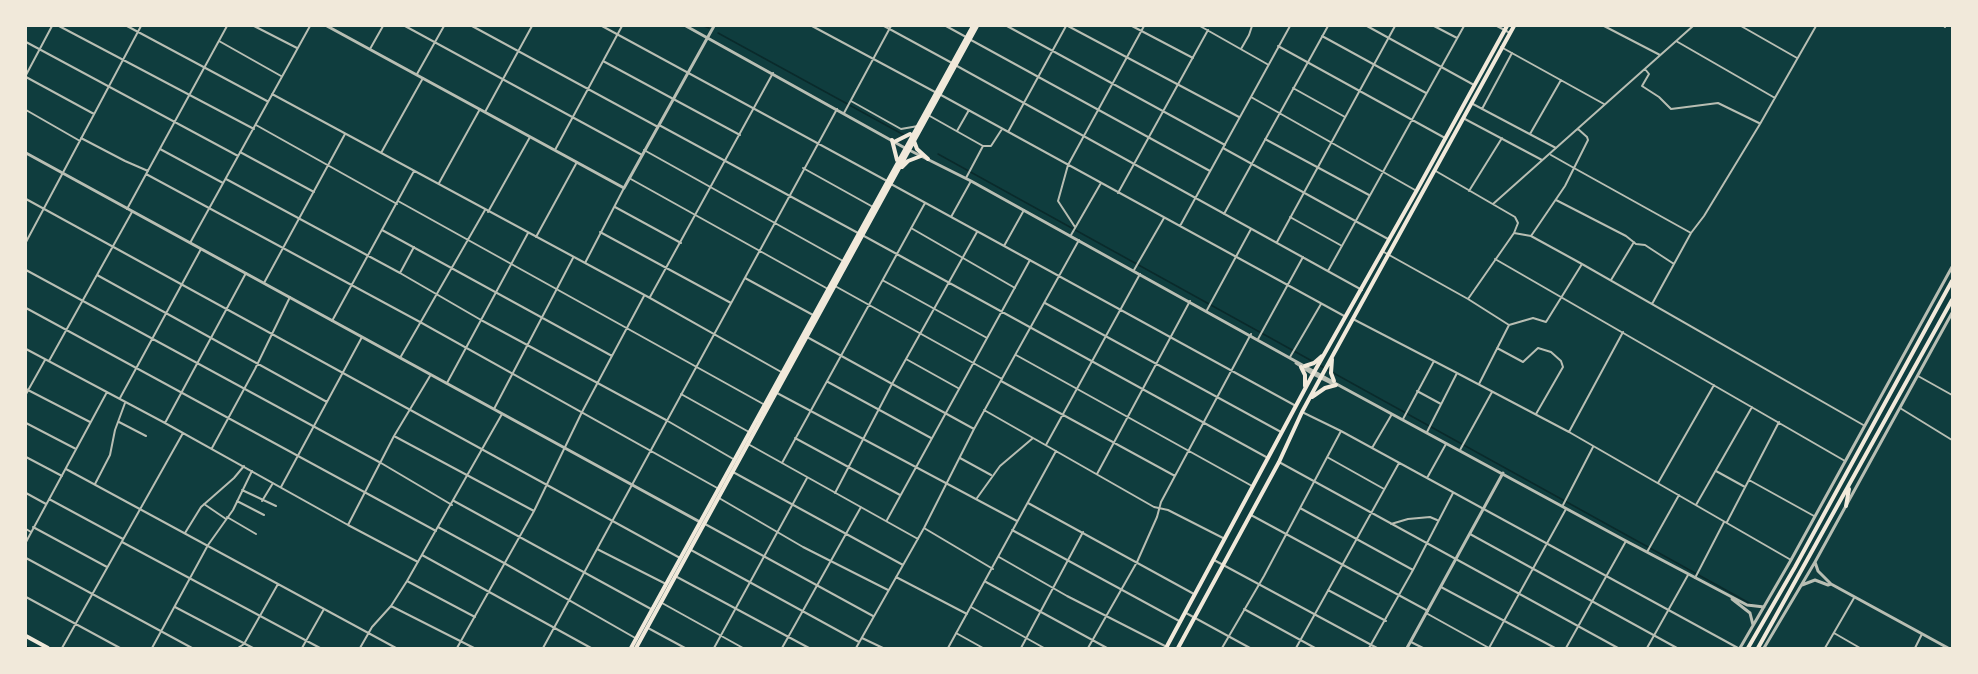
<!DOCTYPE html>
<style>
body{margin:0}
#map{position:relative;width:1978px;height:674px;overflow:hidden;background:#0f3d3e;font-family:"Varela Round",sans-serif}
canvas{display:block}
.frame{position:absolute;inset:0;border:27px solid #f1e9da;pointer-events:none}
</style>
<div id="map">
<canvas width="1978" height="674"></canvas>
<div class="frame"></div>
</div>
<script>
const ctx = document.querySelector('canvas').getContext('2d');
ctx.lineJoin = 'round';
const toPath = rows => new Path2D(rows.map(r => 'M' + r).join(''));
function strokePath(path, color, width, dash) { ctx.strokeStyle = color; ctx.lineWidth = width; ctx.lineCap = dash ? 'butt' : 'round'; ctx.setLineDash(dash || []); ctx.stroke(path); }
strokePath(toPath([
 [704,26,709,28],
 [718,33,904,135],
 [938,154,1312,361],
 [1319,365,1751,604],
 [26,646,30,648]
]), '#0a2a2b', 1.5);
strokePath(toPath([
 [59,26,254,129],
 [127,26,267,101],
 [254,26,297,48],
 [405,26,642,155],
 [472,26,658,127],
 [602,26,887,181],
 [812,26,935,92],
 [884,26,952,63],
 [946,26,966,37],
 [1007,26,1225,145],
 [1068,26,1239,117],
 [1132,26,1193,58],
 [1200,26,1267,64],
 [1367,26,1474,85],
 [1434,26,1457,38],
 [1497,26,1510,33],
 [1604,26,1660,55],
 [1741,26,1797,58],
 [1944,26,1945,27],
 [1322,36,1426,93],
 [971,40,1210,171],
 [219,41,281,76],
 [1676,41,1775,98],
 [26,42,238,156],
 [1278,46,1445,138],
 [1501,47,1604,104],
 [370,49,383,26],
 [1241,49,1249,35,1252,26],
 [603,61,740,135],
 [957,66,1362,290],
 [1645,69,1649,74,1642,86,1659,97,1671,109,1718,103,1759,123],
 [417,74,444,26],
 [26,75,52,26],
 [26,77,94,114],
 [1293,88,1345,117],
 [272,94,650,298,783,373],
 [941,95,1346,317],
 [1251,97,1415,190],
 [851,101,901,129,918,126],
 [1471,103,1556,148],
 [1482,109,1512,53],
 [26,110,80,141],
 [485,112,532,26],
 [844,113,891,26],
 [928,115,983,146],
 [1463,118,1542,160],
 [256,125,397,204],
 [659,125,858,233],
 [957,131,969,110],
 [1008,132,1066,26],
 [1530,134,1561,80],
 [81,138,125,161,148,171],
 [1265,139,1369,195],
 [1223,148,1388,239],
 [160,149,223,183],
 [555,150,622,26],
 [644,150,843,261],
 [240,152,314,192],
 [381,153,423,78],
 [1551,155,1574,168,1588,140,1587,137,1578,129],
 [803,168,873,207],
 [146,174,420,322,719,489],
 [629,178,828,289],
 [966,178,983,146,991,146,1002,129],
 [226,179,400,273,481,320,666,420,735,460],
 [439,183,480,109],
 [891,184,1296,406],
 [1469,191,1502,138],
 [1118,193,1208,30],
 [26,199,680,558],
 [1556,200,1626,236,1636,244,1645,245,1674,264],
 [398,201,765,405],
 [1493,204,1693,26],
 [615,207,681,243],
 [127,209,227,26],
 [488,212,530,137],
 [1224,214,1328,26],
 [951,217,971,181],
 [1290,217,1342,246],
 [1180,226,1290,26],
 [1075,227,1058,201,1068,165,1144,26],
 [911,228,1015,288],
 [382,230,612,356],
 [600,232,731,303],
 [1514,233,1531,236,1582,264,1865,426],
 [1071,235,1101,183],
 [864,236,1268,458],
 [1531,236,1565,186,1574,168,1691,233],
 [536,237,577,162],
 [26,242,141,26],
 [1277,242,1395,26],
 [190,243,310,26],
 [1004,246,1024,210],
 [1382,251,1468,299,1514,233,1518,223,1515,217,1434,170],
 [1495,259,1845,461],
 [585,263,624,188],
 [26,270,381,463,452,505],
 [1134,270,1164,218],
 [1328,271,1464,26],
 [400,273,414,247],
 [97,275,327,402],
 [745,278,813,315],
 [1611,280,1634,242],
 [884,281,987,338],
 [264,283,345,134],
 [835,286,1002,379],
 [650,297,773,73],
 [1468,299,1509,325,1533,318,1546,322,1582,264],
 [1045,303,1281,432],
 [1652,304,1691,233,1704,216,1760,124,1816,26],
 [26,308,436,531],
 [1207,310,1251,229],
 [1353,319,1457,373],
 [332,321,414,171],
 [807,337,974,429],
 [1258,339,1303,257],
 [1497,348,1523,362,1538,348,1551,352,1561,361,1563,367,1536,414],
 [26,349,165,423,348,525,418,562],
 [1016,355,1252,486],
 [1290,357,1321,304],
 [400,358,485,210],
 [906,359,958,388],
 [49,361,132,212],
 [1918,376,1952,395],
 [1001,381,1175,476],
 [828,382,931,438],
 [447,383,528,233],
 [1479,384,1509,325],
 [26,389,90,422],
 [1417,391,1441,404],
 [777,393,1017,521],
 [26,394,45,360],
 [681,394,749,432],
 [120,398,201,249],
 [1900,408,1952,440],
 [494,409,573,258],
 [984,410,1154,507,1168,510,1225,539],
 [1302,412,1341,431,1738,648],
 [1403,419,1434,361],
 [119,422,146,436],
 [26,423,76,449],
 [165,423,246,273],
 [1427,432,1457,373,1569,432,1791,560],
 [1569,432,1623,332],
 [394,436,534,511],
 [795,438,900,495],
 [748,444,918,539],
 [1046,445,1140,274],
 [212,448,255,369,290,297],
 [1372,448,1392,414],
 [1460,450,1492,392],
 [26,457,62,476],
 [1327,457,1384,489],
 [960,458,991,475],
 [1279,462,1618,648],
 [782,463,925,203],
 [66,469,396,648],
 [1716,471,1745,487],
 [733,472,903,565],
 [1097,474,1190,301],
 [1427,478,1446,444],
 [1749,480,1814,516],
 [1658,483,1714,385],
 [95,484,110,455,115,430,125,403],
 [281,487,362,337],
 [242,490,276,506],
 [26,493,46,504],
 [835,493,892,384,977,232],
 [719,498,803,547,888,590],
 [977,498,1000,466,1033,438],
 [49,499,123,539],
 [237,501,264,515],
 [262,501,273,483],
 [454,501,651,609],
 [1028,503,1194,594],
 [204,504,226,519],
 [1563,505,1593,447],
 [1696,505,1752,407],
 [1300,508,1413,570],
 [1251,515,1428,611],
 [227,517,256,534],
 [887,520,1030,260],
 [1727,522,1779,422],
 [705,524,873,616],
 [1391,524,1408,519,1430,517,1437,520],
 [348,525,394,436,430,376],
 [33,527,107,567],
 [438,527,504,563,637,639],
 [924,528,993,569],
 [26,529,31,532],
 [1012,530,1181,622],
 [185,533,201,507,234,478,244,466],
 [1470,534,1677,648],
 [26,542,107,392],
 [122,542,320,648],
 [597,549,666,584],
 [691,550,859,642],
 [1647,552,1679,495],
 [422,555,591,648],
 [999,557,1067,596,1165,646],
 [26,558,192,648],
 [1214,560,1377,648],
 [677,577,809,648],
 [896,577,967,614],
 [1695,578,1724,522],
 [407,581,475,617],
 [986,582,1107,648],
 [1441,587,1555,648],
 [1328,590,1386,621],
 [26,597,120,648],
 [662,603,743,648],
 [391,606,474,648],
 [175,607,253,648],
 [971,607,1044,648],
 [1244,609,1315,648],
 [1186,613,1250,648],
 [1426,613,1489,648],
 [648,628,685,648],
 [956,633,983,648],
 [1834,633,1860,648],
 [862,638,883,648],
 [1411,642,1423,648],
 [62,648,183,433],
 [152,648,208,545,233,510,252,471],
 [238,648,244,644,278,584],
 [302,648,324,609],
 [360,648,372,627,391,606,407,581,502,414],
 [457,648,534,511,582,412,644,296],
 [543,648,837,109],
 [714,648,807,478],
 [782,648,861,507],
 [856,648,924,528,974,429,1079,240],
 [948,648,1056,451],
 [1021,648,1083,532],
 [1088,648,1137,562,1157,517,1161,502,1251,334],
 [1222,648,1264,576,1341,431],
 [1296,648,1399,463],
 [1369,648,1413,570,1453,493],
 [1489,648,1566,509],
 [1566,648,1626,541],
 [1647,648,1688,575],
 [1825,648,1854,598],
 [1915,648,1922,634]
]), '#b8beb3', 2);
strokePath(toPath([
 [327,26,624,188,714,26],
 [686,26,905,148,971,181,1342,387,1626,541,1747,605,1764,607],
 [26,153,700,522],
 [1296,363,1313,374,1335,385],
 [1815,562,1818,571,1831,584],
 [1802,585,1815,580,1828,585,1831,584,1948,648],
 [1732,599,1750,613,1753,625],
 [1407,648,1503,473],
 [1740,648,1791,560,1952,267],
 [1764,648,1815,562,1952,313]
]), '#b8beb3', 3);
strokePath(toPath([
 [892,140,897,160],
 [914,141,917,149,928,159],
 [894,142,910,134],
 [902,167,908,161,921,156],
 [1332,359,1331,373,1334,381],
 [1305,366,1314,363,1322,356],
 [1301,367,1305,375,1305,386],
 [1312,397,1325,388,1336,385],
 [26,636,48,648],
 [631,648,973,26],
 [636,648,977,26],
 [1166,648,1313,374,1417,190,1507,26],
 [1178,648,1279,462,1302,412,1333,355,1514,26]
]), '#f1e9da', 4);
strokePath(toPath([
 [1846,506,1849,489],
 [1748,648,1795,567,1952,281],
 [1758,648,1952,300]
]), '#f1e9da', 4);
</script>
